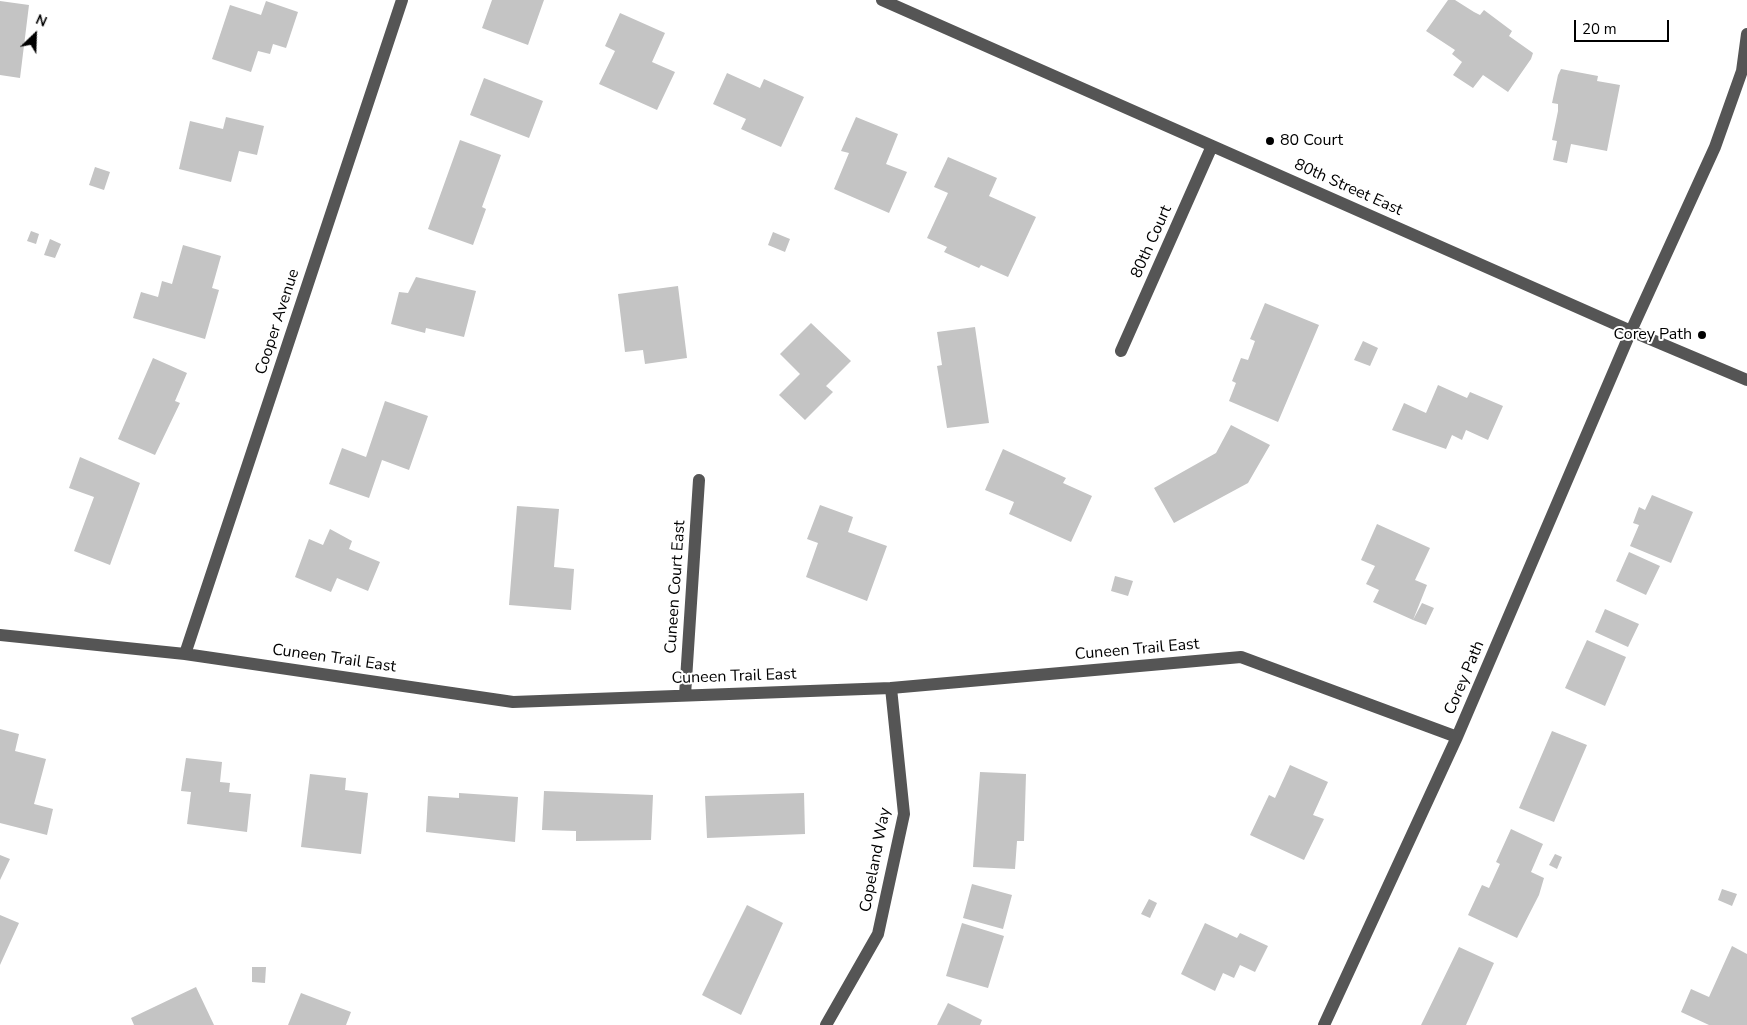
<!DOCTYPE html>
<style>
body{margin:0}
#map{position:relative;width:1747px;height:1025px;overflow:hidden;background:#fff;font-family:"Nunito Sans",sans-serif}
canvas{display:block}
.north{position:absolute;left:10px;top:10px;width:50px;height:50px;-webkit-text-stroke:4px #fff;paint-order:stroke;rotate:24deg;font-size:14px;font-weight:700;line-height:20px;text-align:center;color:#000}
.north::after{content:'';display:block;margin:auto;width:18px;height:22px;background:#000;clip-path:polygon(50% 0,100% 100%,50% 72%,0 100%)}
.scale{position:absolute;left:1574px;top:20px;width:95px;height:22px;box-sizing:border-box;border:2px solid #000;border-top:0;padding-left:6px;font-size:15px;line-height:18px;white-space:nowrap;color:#000;-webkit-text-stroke:4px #fff;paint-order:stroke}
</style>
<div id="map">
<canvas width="1747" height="1025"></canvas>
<div class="north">N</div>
<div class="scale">20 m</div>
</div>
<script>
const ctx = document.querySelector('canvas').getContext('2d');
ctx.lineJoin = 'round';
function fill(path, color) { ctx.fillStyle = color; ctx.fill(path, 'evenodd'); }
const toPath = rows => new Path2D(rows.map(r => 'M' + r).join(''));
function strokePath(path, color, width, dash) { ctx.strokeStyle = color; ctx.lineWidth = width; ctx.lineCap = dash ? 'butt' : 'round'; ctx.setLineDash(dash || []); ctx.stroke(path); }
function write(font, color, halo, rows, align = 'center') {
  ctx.font = font + ' "Nunito Sans",sans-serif'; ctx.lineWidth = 4; ctx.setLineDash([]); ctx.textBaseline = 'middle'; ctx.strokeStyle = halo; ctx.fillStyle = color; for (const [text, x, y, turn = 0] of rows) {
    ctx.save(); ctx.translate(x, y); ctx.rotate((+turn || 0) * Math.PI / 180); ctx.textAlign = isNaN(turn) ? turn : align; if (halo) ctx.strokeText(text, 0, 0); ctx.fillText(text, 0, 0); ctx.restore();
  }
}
fill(toPath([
 [492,0,544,0,528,45,482,28],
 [1448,0,1455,0,1474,12,1480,15,1484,10,1512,31,1509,36,1533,53,1531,59,1508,92,1483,75,1473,88,1453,75,1462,62,1452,54,1455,50,1426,31],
 [0,1,29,5,20,78,0,75],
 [266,1,298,12,286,48,273,44,270,54,258,51,251,72,212,59,230,5,261,15],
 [620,13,665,33,652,62,675,72,657,110,599,84,615,51,605,46],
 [1561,69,1598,76,1597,81,1620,85,1607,151,1571,144,1567,163,1553,160,1557,141,1552,140,1558,111,1558,104,1552,103,1558,75],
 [727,73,760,88,764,79,804,97,781,147,741,129,746,119,713,104],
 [484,78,543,101,529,138,470,115],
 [226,117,264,126,257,155,239,151,231,182,179,169,190,121,223,129],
 [856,117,898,134,886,164,907,172,889,213,834,189,849,153,841,151],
 [460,140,501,155,482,207,486,209,473,245,428,229],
 [948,157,997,178,989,196,1036,217,1008,277,981,265,979,268,944,252,947,247,927,238,948,193,934,187],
 [95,167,110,172,104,190,89,185],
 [31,231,39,234,36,244,27,241],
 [773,232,790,239,785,252,768,245],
 [50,239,61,244,55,258,44,255],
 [183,245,221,256,212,288,219,290,205,339,133,318,141,292,158,297,162,281,172,284],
 [416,277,476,291,464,337,426,328,425,333,391,324,399,292,408,293],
 [678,286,687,358,645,364,643,350,625,352,618,294],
 [1265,303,1319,325,1278,422,1229,401,1236,383,1232,381,1241,358,1248,360,1255,341,1250,339],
 [811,323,851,361,826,386,833,392,805,420,779,395,800,374,780,354],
 [975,327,989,423,947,428,937,366,942,365,937,332],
 [1363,341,1378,348,1370,366,1354,360],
 [153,358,187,373,175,401,180,403,155,455,118,439],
 [1438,385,1467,398,1470,392,1503,406,1488,440,1466,430,1462,440,1452,435,1446,449,1392,430,1404,403,1426,413],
 [385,401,428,416,409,470,382,460,369,498,329,484,342,448,366,457],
 [1231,425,1270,445,1248,483,1174,523,1154,488,1216,453],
 [1003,449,1066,478,1063,483,1092,496,1071,542,1009,514,1014,502,985,490],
 [80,457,140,483,110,565,74,551,94,497,69,488],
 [1652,495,1693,512,1671,563,1630,546,1639,525,1633,523,1639,507,1645,510],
 [820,505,853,517,848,532,887,546,867,601,806,577,818,543,807,539],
 [517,506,559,509,554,567,574,569,571,610,509,605],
 [1377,524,1430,548,1415,580,1427,585,1413,620,1422,603,1434,608,1426,625,1413,620,1373,602,1379,590,1366,584,1375,566,1361,560],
 [330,529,352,541,349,549,380,562,368,591,337,578,331,592,295,577,309,539,323,545],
 [1629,552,1660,566,1646,595,1616,581],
 [1115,576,1133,581,1128,596,1111,591],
 [1605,609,1639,624,1628,647,1595,632],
 [1587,640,1626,657,1605,706,1565,688],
 [0,729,19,734,15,751,46,759,34,804,53,809,47,835,0,823],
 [1552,731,1587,745,1554,822,1519,808],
 [186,758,222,762,220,782,230,783,229,792,251,794,247,832,187,824,191,792,181,791],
 [1290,765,1328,782,1313,815,1324,819,1304,860,1250,835,1269,795,1275,798],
 [980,772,1026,774,1024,841,1017,841,1015,869,973,867],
 [310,774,346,778,345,790,368,793,361,854,301,847],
 [544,791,653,795,651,840,576,841,576,831,542,830],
 [459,793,518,797,515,842,426,832,428,796,459,798],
 [804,793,805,834,707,838,705,796],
 [1511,829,1543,844,1531,872,1544,878,1539,895,1517,938,1468,915,1482,885,1489,888,1500,864,1496,862],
 [1555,854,1562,857,1557,869,1549,865],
 [0,855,10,859,0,880],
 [972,884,1012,895,1003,929,963,918],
 [1722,889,1737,894,1732,906,1718,900],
 [1149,899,1157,903,1150,918,1141,914],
 [747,905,783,923,741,1015,702,995],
 [0,915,19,923,0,965],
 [962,923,1004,936,988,988,946,976],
 [1205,923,1237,938,1240,933,1268,946,1255,972,1240,965,1234,978,1223,973,1215,991,1181,974],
 [1732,946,1747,954,1747,1025,1709,1025,1681,1012,1691,989,1709,997],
 [1459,947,1494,963,1466,1025,1421,1025],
 [252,967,266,967,265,983,252,982],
 [196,987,214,1025,134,1025,131,1018],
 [301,993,351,1012,346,1025,288,1025],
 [948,1003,982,1020,980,1025,937,1025]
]), '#c4c4c4');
strokePath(toPath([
 [882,0,1631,331,1747,380],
 [1121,351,1212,146],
 [0,635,185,654,513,702,891,688,1241,657,1457,737],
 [185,654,402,0],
 [685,695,699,480],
 [826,1025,878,934,904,814,891,688],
 [1324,1025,1457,737,1631,331,1715,147,1742,71,1747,34]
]), '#555', 12);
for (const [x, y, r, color] of [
 [1270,141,5,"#000"],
 [1702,335,5,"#000"]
]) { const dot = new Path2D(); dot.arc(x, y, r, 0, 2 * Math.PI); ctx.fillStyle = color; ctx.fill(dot); strokePath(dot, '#fff', 2); }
write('16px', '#000', '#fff', [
 ["80 Court",1280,141],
 ["Corey Path",1692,335,"right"]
], 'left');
write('16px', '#000', '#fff', [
 ["80th Street East",1348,188,24],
 ["80th Court",1152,242,-66],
 ["Cooper Avenue",278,322,-72],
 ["Cuneen Court East",676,587,-86],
 ["Cuneen Trail East",1137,650,-5],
 ["Cuneen Trail East",334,659,8],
 ["Cuneen Trail East",734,677,-2],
 ["Corey Path",1465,678,-67],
 ["Copeland Way",876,860,-79]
]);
</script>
